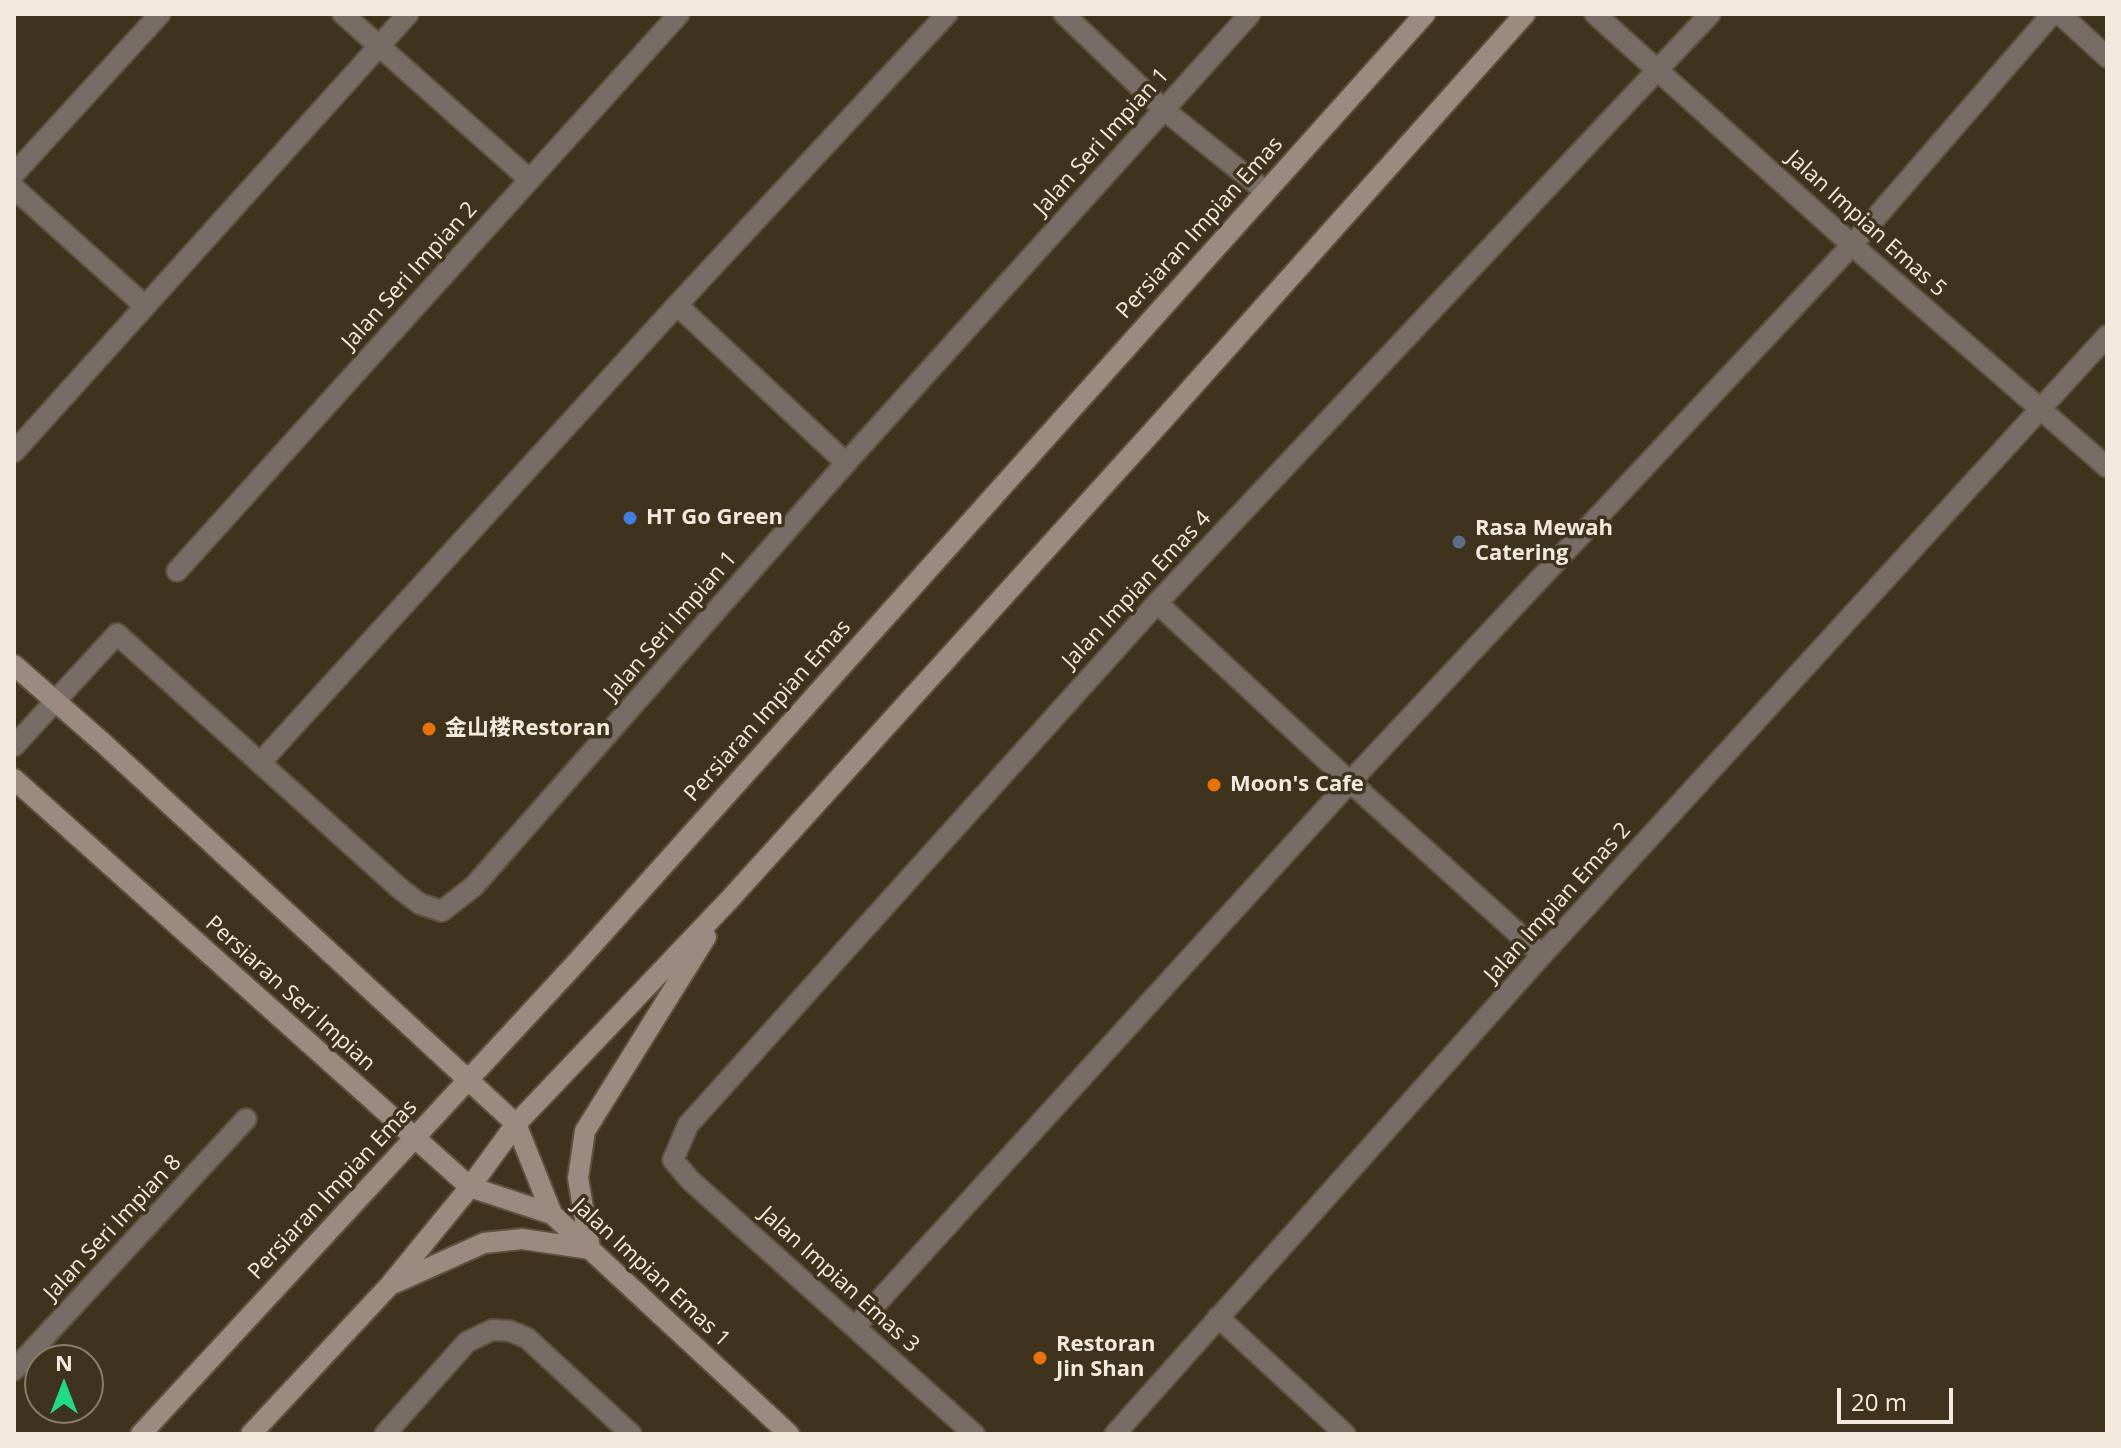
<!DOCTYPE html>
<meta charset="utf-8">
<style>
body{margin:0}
#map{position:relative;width:2121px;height:1448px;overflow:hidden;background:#40331e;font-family:"Open Sans",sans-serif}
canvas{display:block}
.frame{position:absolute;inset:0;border:16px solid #f3eade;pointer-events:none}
.north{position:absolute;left:24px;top:1344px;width:80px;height:80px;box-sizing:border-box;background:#40331e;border:2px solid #887c6b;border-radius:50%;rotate:0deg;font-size:22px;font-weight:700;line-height:32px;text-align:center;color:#f3eade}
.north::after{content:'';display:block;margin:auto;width:28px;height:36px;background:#22d887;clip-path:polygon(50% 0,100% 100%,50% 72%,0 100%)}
.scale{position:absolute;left:1837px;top:1388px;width:116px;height:36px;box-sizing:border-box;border:4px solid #f3eade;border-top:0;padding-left:10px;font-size:24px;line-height:28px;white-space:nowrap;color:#f3eade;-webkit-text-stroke:6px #40331e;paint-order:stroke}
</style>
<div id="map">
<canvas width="2121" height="1448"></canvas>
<div class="frame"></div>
<div class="north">N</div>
<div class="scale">20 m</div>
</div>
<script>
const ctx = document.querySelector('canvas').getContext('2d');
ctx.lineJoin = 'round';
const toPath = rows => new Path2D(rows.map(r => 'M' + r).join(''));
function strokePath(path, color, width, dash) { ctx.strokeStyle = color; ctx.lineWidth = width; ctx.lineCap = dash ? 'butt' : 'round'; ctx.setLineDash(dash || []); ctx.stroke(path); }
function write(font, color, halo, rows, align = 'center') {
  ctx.font = font + ' "Open Sans","Noto Sans SC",sans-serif'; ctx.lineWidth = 7; ctx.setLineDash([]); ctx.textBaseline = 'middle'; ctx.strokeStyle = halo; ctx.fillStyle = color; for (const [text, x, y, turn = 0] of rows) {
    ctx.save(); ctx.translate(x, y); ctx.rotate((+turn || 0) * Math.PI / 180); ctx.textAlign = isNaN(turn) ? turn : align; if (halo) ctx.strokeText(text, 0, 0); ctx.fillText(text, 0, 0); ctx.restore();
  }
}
const lane = toPath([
 [1064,14,1163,109],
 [2060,14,2107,57],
 [14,188,145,306],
 [677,305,846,463],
 [14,452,408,14],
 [1157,603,1350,782,1542,955],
 [260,763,677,305,947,14],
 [1218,1317,1345,1434],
 [856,1326,1350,782,1852,245,2052,14],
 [1115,1434,1542,955,2107,336]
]);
const street = toPath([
 [343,14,529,179],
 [1595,14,1852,245,2107,467],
 [1163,109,1265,191],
 [14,174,160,14],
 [177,571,679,14],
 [14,746,117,634,398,887,420,904,442,911,474,886,846,463,1250,14],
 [14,1370,246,1119],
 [385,1434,467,1342,492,1330,510,1331,527,1338,631,1434],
 [974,1434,690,1180,673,1160,688,1125,1157,603,1710,14]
]);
const secondary = toPath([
 [14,665,102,742,516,1124,552,1214,789,1434],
 [14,779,470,1187,552,1214],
 [590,1249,578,1178,585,1131,706,937],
 [395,1283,484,1243,522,1239,590,1249],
 [141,1434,577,962,1425,14],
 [251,1434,389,1286,470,1187,516,1124,730,899,1153,431,1525,14]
]);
strokePath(lane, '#5d503d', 24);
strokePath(street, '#5d503d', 24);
strokePath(secondary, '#5d503d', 24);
strokePath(lane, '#776c66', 20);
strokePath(street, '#776c66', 20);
strokePath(secondary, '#9c8a80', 20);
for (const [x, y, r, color] of [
 [630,518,8,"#3f7fe0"],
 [1459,542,8,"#5c6f8a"],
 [429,729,8,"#e8710a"],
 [1214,785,8,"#e8710a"],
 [1040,1358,8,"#e8710a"]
]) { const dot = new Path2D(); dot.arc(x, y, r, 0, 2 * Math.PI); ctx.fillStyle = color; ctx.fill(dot); strokePath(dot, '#40331e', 3); }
write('22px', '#f3eade', '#40331e', [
 ["Jalan Seri Impian 1",1102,142,-48],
 ["Jalan Impian Emas 5",1866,224,42],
 ["Persiaran Impian Emas",1200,228,-48],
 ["Jalan Seri Impian 2",410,276,-48],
 ["Jalan Impian Emas 4",1137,590,-47],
 ["Jalan Seri Impian 1",671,626,-49],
 ["Persiaran Impian Emas",768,711,-48],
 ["Jalan Impian Emas 2",1558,903,-48],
 ["Persiaran Seri Impian",290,994,42],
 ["Persiaran Impian Emas",333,1190,-47],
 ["Jalan Seri Impian 8",113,1228,-47],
 ["Jalan Impian Emas 1",651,1273,43],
 ["Jalan Impian Emas 3",839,1280,42]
]);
write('bold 22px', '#f3eade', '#40331e', [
 ["HT Go Green",646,518],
 ["Rasa Mewah",1475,529],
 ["Catering",1475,554],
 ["金山楼Restoran",445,729],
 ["Moon's Cafe",1230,785],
 ["Restoran",1056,1345],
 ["Jin Shan",1056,1370]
], 'left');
</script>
